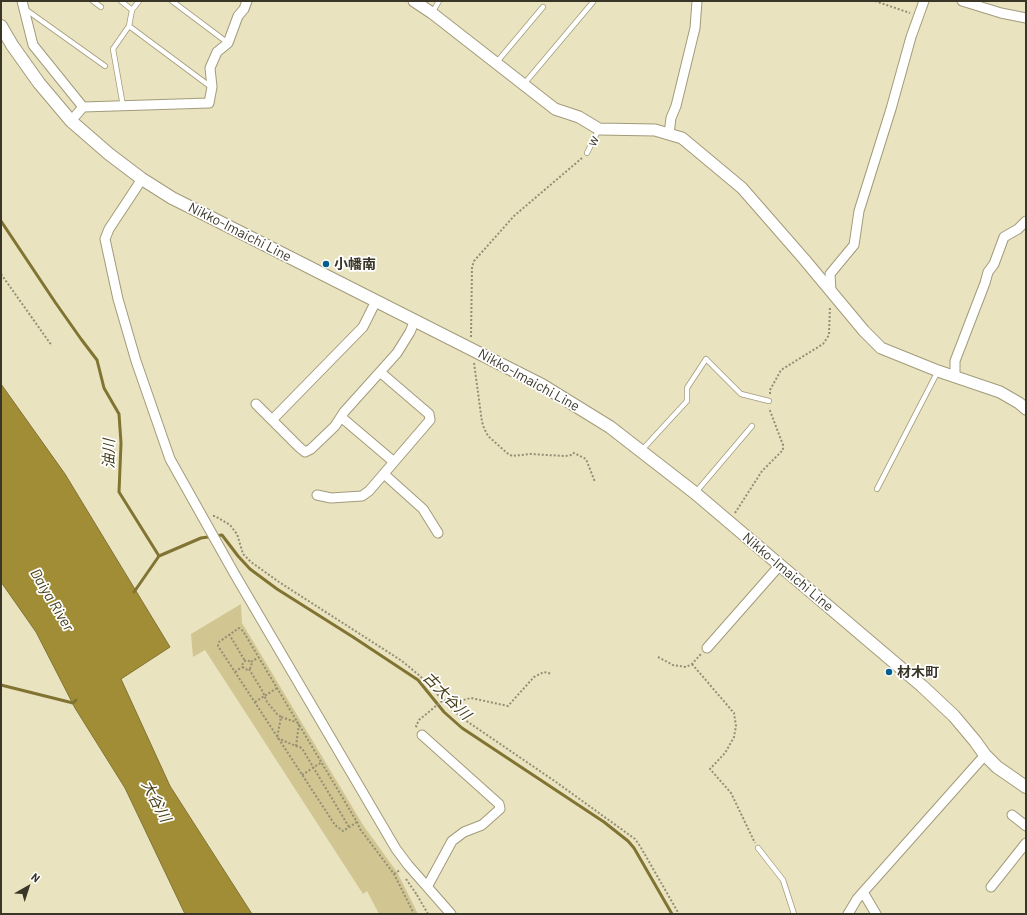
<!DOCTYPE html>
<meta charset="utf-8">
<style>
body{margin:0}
#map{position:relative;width:1027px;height:915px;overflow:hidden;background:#eae3c0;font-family:Barlow,sans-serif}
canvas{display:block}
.frame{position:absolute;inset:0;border:2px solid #393628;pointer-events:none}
.north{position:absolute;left:8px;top:867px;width:40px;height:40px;-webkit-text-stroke:3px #fff;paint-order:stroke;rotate:39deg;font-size:11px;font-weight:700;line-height:16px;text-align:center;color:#393628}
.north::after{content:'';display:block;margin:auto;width:14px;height:18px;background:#393628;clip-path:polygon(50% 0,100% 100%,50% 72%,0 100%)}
</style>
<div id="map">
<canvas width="1027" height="915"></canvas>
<div class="frame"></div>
<div class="north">N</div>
</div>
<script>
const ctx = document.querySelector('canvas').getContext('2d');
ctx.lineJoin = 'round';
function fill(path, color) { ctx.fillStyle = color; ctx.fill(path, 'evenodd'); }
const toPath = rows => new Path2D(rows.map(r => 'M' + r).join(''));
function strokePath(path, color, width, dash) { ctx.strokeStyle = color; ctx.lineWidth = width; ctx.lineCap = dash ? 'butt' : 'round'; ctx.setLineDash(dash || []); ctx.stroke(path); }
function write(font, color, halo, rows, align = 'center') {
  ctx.font = font + ' Barlow,"Noto Sans JP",sans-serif'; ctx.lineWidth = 3.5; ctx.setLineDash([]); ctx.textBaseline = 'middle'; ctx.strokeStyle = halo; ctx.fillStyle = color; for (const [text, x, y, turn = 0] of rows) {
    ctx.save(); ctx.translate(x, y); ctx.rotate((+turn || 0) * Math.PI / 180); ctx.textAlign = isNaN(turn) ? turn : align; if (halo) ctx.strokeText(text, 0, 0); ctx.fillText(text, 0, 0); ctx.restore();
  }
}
fill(toPath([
 [241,604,242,623,363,825,397,872,418,914,379,914,367,891,363,894,205,650,193,657,191,634]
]), '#d1c591');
const water = toPath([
 [1,384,65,474,170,647,121,679,170,786,252,914,185,914,125,788,75,708,36,632,1,582,1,384]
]);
fill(water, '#a08d36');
strokePath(water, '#817332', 1);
strokePath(toPath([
 [1,221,55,302,81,339,97,360,104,388,119,414,121,443,119,492,159,556],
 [159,556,201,538,222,535,238,556,250,569,277,589,353,637,418,680,444,712,462,728,604,822,628,841,634,848,672,914],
 [134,592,159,556],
 [1,685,73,703,76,700]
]), '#817332', 3);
const service = toPath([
 [93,1,101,7],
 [121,1,132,10,129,26,113,49,123,106],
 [172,1,228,43],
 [25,9,105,66],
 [132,10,139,1],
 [432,13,439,1],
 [129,26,211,87],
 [496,63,543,7],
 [524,84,593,2],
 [587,153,599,129],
 [642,450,687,401,687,388,706,359,741,394,769,401],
 [877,489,938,371],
 [696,492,752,426],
 [758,848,783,880,794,914]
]);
const minor = toPath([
 [22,1,33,45,83,107],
 [962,1,1001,13,1026,18],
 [71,121,83,107,209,103,212,87,210,68,217,52,228,43,238,16,244,9,247,1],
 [669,134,671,118,676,106,695,28,697,1],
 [142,179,109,229,105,239,118,299,136,361,170,459,234,573,396,849,408,865,451,914],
 [831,292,830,274,854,245,859,211,891,109,911,37,924,1],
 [955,377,955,361,985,283,988,272,994,264,1004,237,1018,229,1026,221],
 [256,404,299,447,305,452,311,449,335,426,344,412,397,353,410,332,415,320],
 [341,417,394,462],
 [272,420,363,327,376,301],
 [384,474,423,509,438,533],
 [317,495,331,498,362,496,369,491,430,420,429,414,380,372],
 [707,648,780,565],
 [422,735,499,804,500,809,482,825,464,832,452,841,427,887],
 [1012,815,1026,826],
 [991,887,1026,843],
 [863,892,876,914],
 [848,914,857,899,985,755]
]);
const tertiary = toPath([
 [414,1,432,13,555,109,579,117,599,129,655,130,682,138,742,188,804,259,864,331,881,348,938,371,1000,392,1019,403,1026,409]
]);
const secondary = toPath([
 [1,26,12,45,39,83,71,121,109,154,142,179,172,198,208,216,542,385,610,427,695,493,922,686,954,716,975,741,985,755,997,767,1026,787]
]);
strokePath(service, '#a29b7a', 6);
strokePath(minor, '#a29b7a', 11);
strokePath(tertiary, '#a29b7a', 13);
strokePath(secondary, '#a29b7a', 14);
strokePath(toPath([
 [875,1,910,13],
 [1,274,52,346],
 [471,337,472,267,474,261,514,216,582,158],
 [474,363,482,422,484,428,488,436,507,453,512,456,530,454,565,456,572,455,574,453,586,459,595,482],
 [770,394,770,390,781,370,823,344,829,335,830,306],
 [735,513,762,471,783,450,783,445,769,408],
 [213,516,215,516,230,525,237,534,243,554,251,562,279,582,402,661,420,676,453,711,465,720,556,782,635,839,640,846,679,914],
 [229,634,245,661],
 [658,657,673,665,686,667,692,664,701,654],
 '242.5 665a4.5 4.5 0 1 1 9 0a4.5 4.5 0 1 1-9 0Z',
 [251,662,259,657],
 [692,664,734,713,736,726,734,737,725,753,710,769,731,793,755,843],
 [249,669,263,692,267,702,277,714,281,717],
 [235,672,242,667],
 [255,702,277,688],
 [417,727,416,726,419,720,442,701,447,699,463,700,471,698,508,706,534,677,544,672,552,674],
 [296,746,299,723,281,717,277,738,296,746,300,747,303,750,349,827],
 [302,775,322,762],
 [357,822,343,831,335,825,218,646,219,642,239,628,243,631,357,822,360,829,394,874,414,914],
 [394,874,400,870],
 [406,879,417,895],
 [417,895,428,914]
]), '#938e75', 2, [2, 2]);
strokePath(service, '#fff', 4.5);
strokePath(minor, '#fff', 9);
strokePath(tertiary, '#fff', 11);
strokePath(secondary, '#fff', 12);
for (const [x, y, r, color] of [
 [326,264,4,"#035e8f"],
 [889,672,4,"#035e8f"]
]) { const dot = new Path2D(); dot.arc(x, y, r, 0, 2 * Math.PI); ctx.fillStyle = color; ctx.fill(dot); strokePath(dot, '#fff', 1.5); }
write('14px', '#393628', '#fff', [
 ["w",593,141,-64],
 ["Nikko-Imaichi Line",240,232,27],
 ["Nikko-Imaichi Line",529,380,29],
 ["Nikko-Imaichi Line",788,572,40]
]);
write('bold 14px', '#393628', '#fff', [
 ["小幡南",334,264],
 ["材木町",897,672]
], 'left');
write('italic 15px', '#48401a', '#fff', [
 ["油川",109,454,-89],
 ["Daiya River",52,600,59],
 ["古大谷川",447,696,45],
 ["大谷川",156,801,62]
]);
</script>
